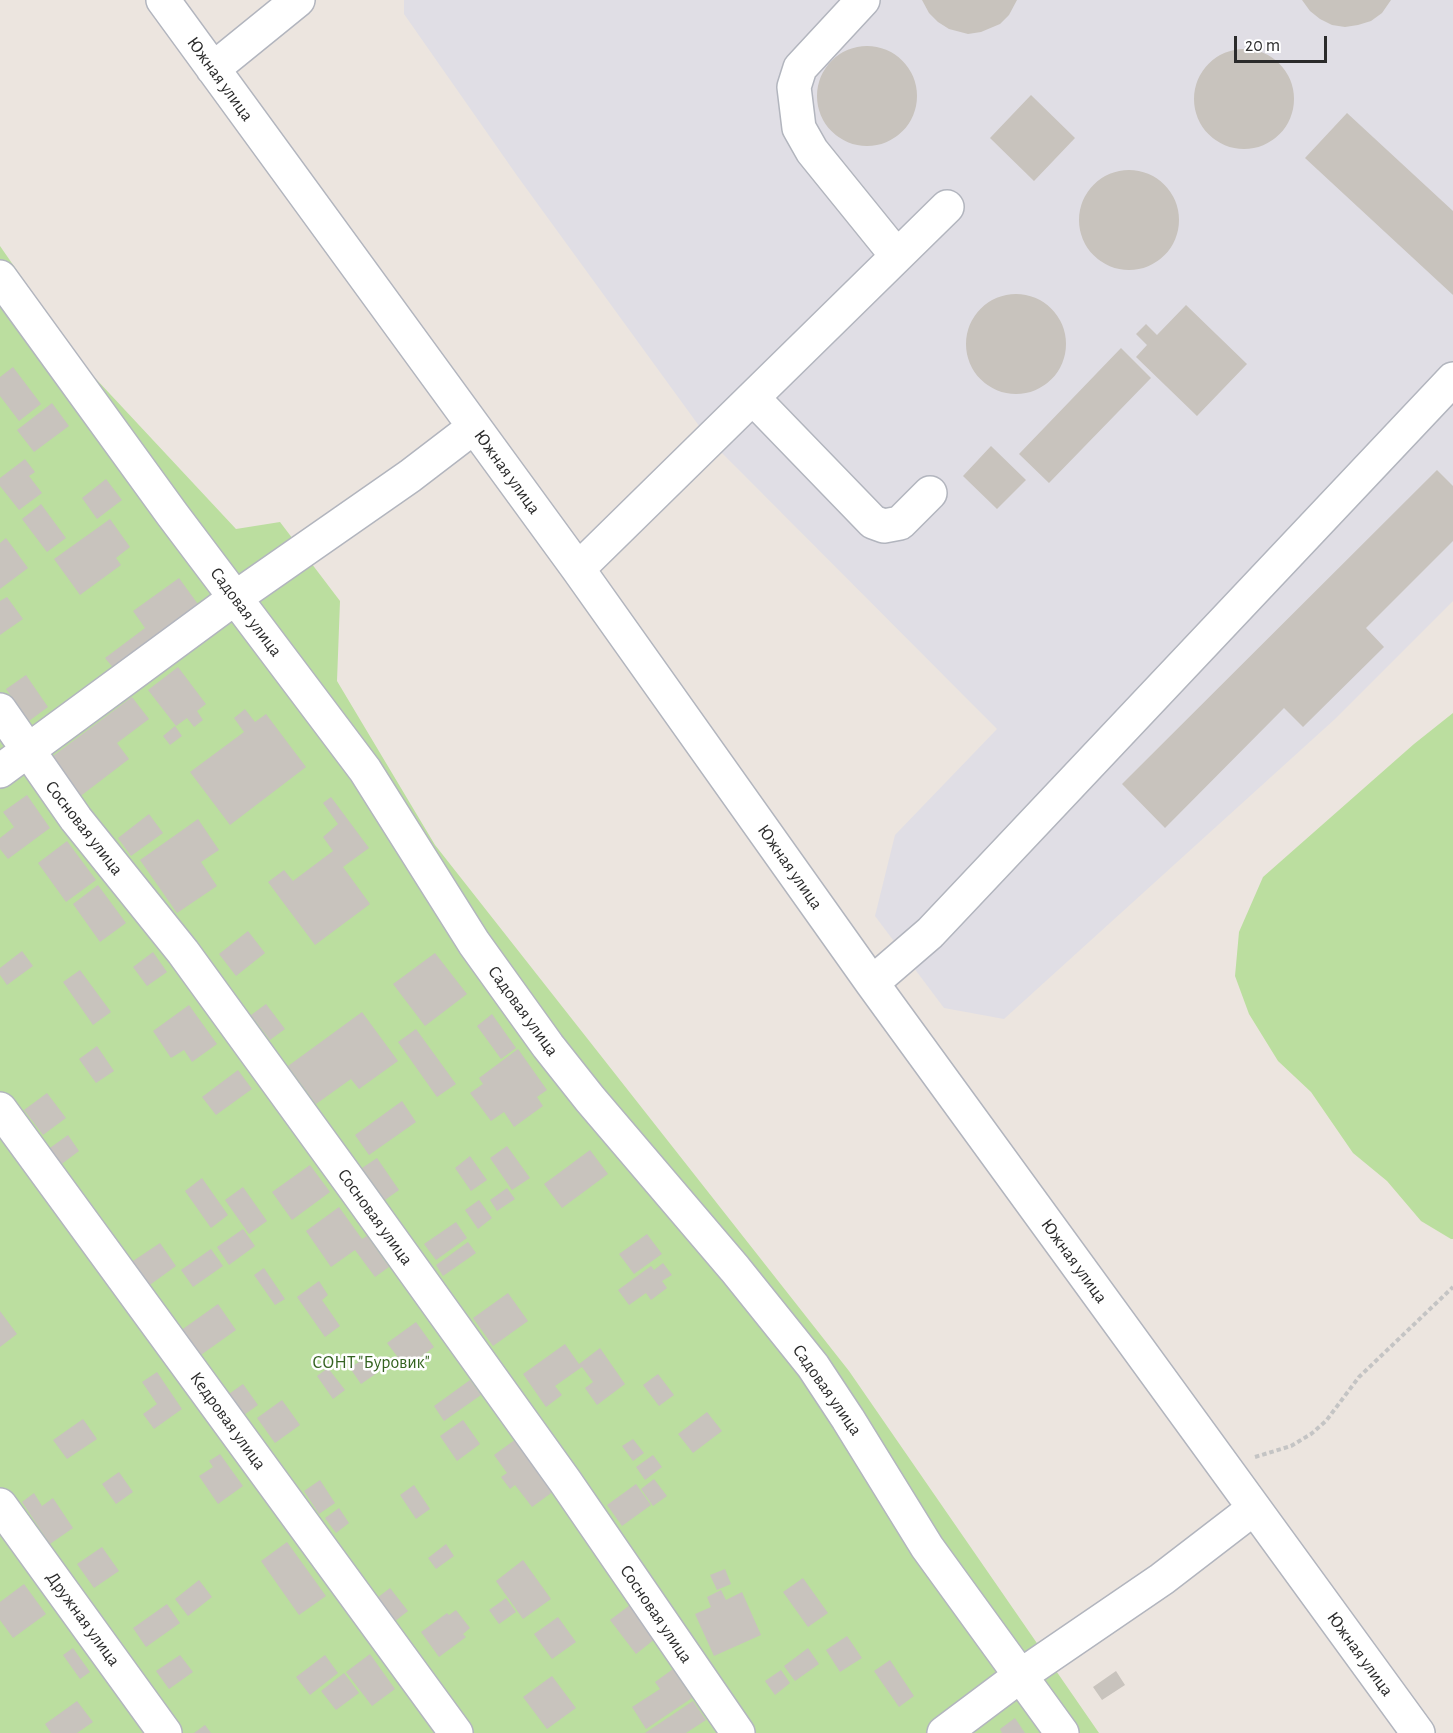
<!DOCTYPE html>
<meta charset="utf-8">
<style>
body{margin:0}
#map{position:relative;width:1453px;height:1733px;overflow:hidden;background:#ece5df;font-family:"Alegreya Sans",sans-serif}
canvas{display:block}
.scale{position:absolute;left:1234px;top:36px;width:93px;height:27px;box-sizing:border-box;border:3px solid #2b2b2b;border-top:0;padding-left:8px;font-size:18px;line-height:21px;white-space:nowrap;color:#2b2b2b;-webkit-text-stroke:4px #fff;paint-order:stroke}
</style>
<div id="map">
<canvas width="1453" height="1733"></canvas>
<div class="scale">20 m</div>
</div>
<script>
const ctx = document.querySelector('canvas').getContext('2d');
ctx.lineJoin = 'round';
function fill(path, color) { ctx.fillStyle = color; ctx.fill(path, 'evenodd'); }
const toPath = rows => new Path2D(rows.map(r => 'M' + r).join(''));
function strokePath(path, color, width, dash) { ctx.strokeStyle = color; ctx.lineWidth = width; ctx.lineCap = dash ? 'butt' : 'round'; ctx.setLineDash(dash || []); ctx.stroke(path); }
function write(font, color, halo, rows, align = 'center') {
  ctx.font = font + ' "Alegreya Sans",sans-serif'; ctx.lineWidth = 5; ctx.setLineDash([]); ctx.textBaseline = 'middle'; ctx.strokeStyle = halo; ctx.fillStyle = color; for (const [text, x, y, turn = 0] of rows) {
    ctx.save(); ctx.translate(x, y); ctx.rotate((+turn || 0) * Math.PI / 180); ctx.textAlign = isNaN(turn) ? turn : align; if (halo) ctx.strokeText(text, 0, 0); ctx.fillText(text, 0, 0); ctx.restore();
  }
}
fill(toPath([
 [404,0,1453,0,1453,601,1335,719,1004,1019,944,1008,875,916,895,835,997,729,710,441,518,177,404,14]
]), '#e0dee5');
fill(toPath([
 [0,246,82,364,236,529,280,522,340,601,337,681,435,845,849,1371,1099,1733,0,1733],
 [1453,713,1453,1239,1451,1239,1421,1221,1387,1181,1353,1153,1311,1092,1278,1061,1249,1014,1235,976,1239,932,1263,877,1414,744]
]), '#bbde9f');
fill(toPath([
 [922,0,1017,0,1009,15,1000,24,981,32,968,34,949,29,938,22,929,13],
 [1302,0,1391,0,1382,13,1371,21,1358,25,1345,27,1332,25,1320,19,1310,11],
 '817 96a50 50 0 1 1 100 0a50 50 0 1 1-100 0Z',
 '1194 99a50 50 0 1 1 100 0a50 50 0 1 1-100 0Z',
 [1031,95,1075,138,1034,181,990,138],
 [1347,113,1453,211,1453,295,1305,158],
 '1079 220a50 50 0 1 1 100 0a50 50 0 1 1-100 0Z',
 '966 344a50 50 0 1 1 100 0a50 50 0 1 1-100 0Z',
 [1186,305,1247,364,1197,416,1136,357,1147,345,1136,334,1146,324,1157,335],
 [1121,348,1151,378,1049,483,1019,454],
 [13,367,41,404,19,421,0,396,0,377],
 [52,403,69,426,34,452,17,430],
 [991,446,1026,480,997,509,963,476],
 [25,459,35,472,29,476,42,493,19,510,0,486,0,478],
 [1437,470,1453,486,1453,541,1366,628,1384,647,1303,727,1284,708,1165,828,1122,784],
 [106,479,122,500,97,519,82,498],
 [41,504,66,538,47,552,22,519],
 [110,519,130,547,116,558,121,565,80,595,54,559],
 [6,538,28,568,0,589,0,543],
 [179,578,200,607,115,670,105,658,145,628,133,611],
 [7,597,23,619,0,635,0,601],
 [178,667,206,704,197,711,203,720,194,727,187,718,176,726,148,690],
 [26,675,48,707,29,721,6,689],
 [132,697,149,719,117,743,129,759,78,798,49,759],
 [245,709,255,722,266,714,306,767,230,825,190,772,244,732,234,718],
 [175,726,182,736,170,745,163,736],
 [27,795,50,828,8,859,0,849,0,838,14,827,3,812],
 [331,797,369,848,343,867,370,904,315,945,268,882,284,870,293,881,333,851,323,837,338,824,323,803],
 [149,814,163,833,131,856,118,838],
 [198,819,219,850,201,862,217,886,177,913,140,860],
 [67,841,96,880,66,902,38,863],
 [98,885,126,923,100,942,73,904],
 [248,931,265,953,236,976,219,954],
 [22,951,33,966,7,985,0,975,0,968],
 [153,952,167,972,147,986,133,967],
 [435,953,467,994,425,1026,393,984],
 [80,970,111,1012,93,1025,63,982],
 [266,1004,285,1029,270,1040,251,1015],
 [189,1005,217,1044,192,1062,184,1050,171,1058,153,1031],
 [362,1012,398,1061,359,1089,351,1079,316,1104,288,1066],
 [492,1014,516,1048,501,1059,477,1026],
 [416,1029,456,1084,437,1097,398,1042],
 [97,1046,114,1071,96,1083,79,1059],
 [518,1049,547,1090,537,1097,543,1106,514,1127,504,1112,491,1121,470,1093,483,1084,479,1078],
 [238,1070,252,1089,216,1115,202,1097],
 [47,1093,66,1118,43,1135,24,1110],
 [402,1101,416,1122,369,1155,355,1135],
 [68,1135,79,1151,59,1166,47,1150],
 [507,1146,530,1178,512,1190,490,1158],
 [590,1150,608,1174,562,1208,544,1184],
 [470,1156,487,1180,471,1191,455,1168],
 [377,1158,399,1190,385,1200,362,1168],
 [310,1165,330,1192,292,1220,272,1192],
 [202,1178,228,1215,211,1228,185,1191],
 [243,1187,267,1221,249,1234,225,1200],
 [507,1188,515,1199,497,1211,490,1200],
 [479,1200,492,1218,478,1229,465,1210],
 [339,1207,362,1239,367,1236,389,1267,375,1277,355,1250,331,1267,306,1231],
 [456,1222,467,1238,436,1260,424,1244],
 [243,1229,255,1246,229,1265,217,1247],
 [647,1234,662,1254,634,1274,619,1254],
 [468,1242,476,1253,443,1276,436,1265],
 [160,1243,176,1266,147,1287,130,1263],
 [211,1249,223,1266,193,1287,181,1270],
 [663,1263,672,1275,662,1281,667,1288,651,1300,646,1293,629,1305,618,1290,651,1266,654,1270],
 [264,1268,285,1299,275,1305,254,1275],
 [319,1281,328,1295,322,1300,340,1326,325,1337,297,1297],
 [508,1293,528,1321,493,1346,473,1318],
 [218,1304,236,1330,198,1357,180,1331],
 [0,1311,17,1334,0,1347],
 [416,1322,434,1347,406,1368,387,1343],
 [565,1344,579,1364,600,1348,625,1384,597,1405,585,1388,593,1382,582,1367,555,1386,562,1395,546,1407,523,1374],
 [366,1357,377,1373,361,1384,350,1368],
 [328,1368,345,1390,333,1399,317,1376],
 [157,1372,182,1409,154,1429,143,1414,157,1404,142,1382],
 [658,1374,674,1395,659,1406,643,1385],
 [470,1380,481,1395,444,1421,434,1406],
 [243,1384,258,1405,241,1417,226,1396],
 [282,1400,300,1425,275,1443,257,1418],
 [707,1412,722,1431,693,1453,678,1434],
 [83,1419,97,1439,67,1459,53,1440],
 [463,1420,480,1444,457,1461,440,1436],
 [516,1439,554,1491,532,1507,515,1485,510,1489,501,1477,507,1473,494,1455],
 [633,1439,644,1453,633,1461,622,1446],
 [220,1454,243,1486,218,1504,199,1476,213,1467,209,1461],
 [653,1455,662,1467,645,1480,636,1467],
 [119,1472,133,1492,116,1504,102,1484],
 [654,1479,667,1496,653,1506,641,1489],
 [320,1480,335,1503,319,1514,304,1491],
 [636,1484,651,1505,622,1526,607,1505],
 [414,1485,430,1509,416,1519,400,1495],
 [34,1493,42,1506,53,1498,73,1528,50,1544,22,1502],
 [339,1508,349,1523,336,1533,325,1518],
 [287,1542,326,1596,299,1615,261,1561],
 [446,1544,454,1556,436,1569,428,1558],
 [102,1547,119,1571,94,1588,77,1564],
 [523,1560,551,1599,523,1619,496,1581],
 [725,1569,731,1584,717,1590,710,1575],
 [803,1578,828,1613,808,1627,783,1592],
 [199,1580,212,1597,188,1616,175,1599],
 [24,1584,46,1614,13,1638,0,1620,0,1602],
 [390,1588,408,1611,394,1622,377,1598],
 [721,1590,726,1600,742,1592,761,1635,714,1656,695,1614,711,1607,707,1597],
 [506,1598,516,1612,499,1624,489,1610],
 [167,1604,180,1623,146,1647,133,1628],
 [630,1605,655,1639,636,1654,610,1620],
 [456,1610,470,1628,463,1634,466,1637,439,1657,421,1632,447,1613,449,1615],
 [558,1617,576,1642,552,1659,534,1634],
 [847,1636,862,1658,840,1672,826,1650],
 [73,1648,90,1672,80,1679,63,1655],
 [808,1648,819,1664,795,1681,784,1666],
 [370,1654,395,1689,372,1706,346,1672],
 [180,1655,193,1672,169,1689,156,1671],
 [325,1655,338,1673,310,1695,296,1677],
 [890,1660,914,1696,899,1707,874,1671],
 [673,1669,692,1698,646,1729,632,1707,660,1689,655,1682],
 [781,1670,790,1683,775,1695,765,1681],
 [1116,1671,1125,1685,1102,1700,1093,1687],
 [344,1673,359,1693,336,1710,321,1691],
 [552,1676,576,1708,547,1729,523,1697],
 [77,1701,93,1722,77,1733,51,1733,45,1724],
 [693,1701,706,1720,686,1733,645,1733],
 [1015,1718,1025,1733,1002,1733,1000,1729],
 [205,1725,211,1733,194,1733]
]), '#c8c3bd');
const minor = toPath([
 [163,0,578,569,872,983,1418,1733],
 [863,0,800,68,794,87,799,128,812,151,897,256],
 [213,69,298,0],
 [0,277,172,514,365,770,474,943,548,1046,590,1099,735,1269,813,1366,848,1419,927,1547,1062,1733],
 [753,398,873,522,884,526,900,523,930,493],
 [578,569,947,207],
 [0,710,76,819,183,952,356,1190,565,1481,738,1733],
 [0,771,235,598,410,476,474,427],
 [872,983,930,933,1453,379],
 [0,1109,456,1733],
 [0,1505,165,1733],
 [944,1733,1020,1676,1162,1579,1253,1509]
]);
strokePath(minor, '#b2b5be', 36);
strokePath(toPath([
 [1255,1457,1291,1446,1311,1434,1326,1421,1359,1377,1453,1287]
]), '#c4c4c4', 4, [4.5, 3]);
strokePath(minor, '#fff', 33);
write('18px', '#2b2b2b', '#fff', [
 ["Южная улица",220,79,54],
 ["Южная улица",507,472,54],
 ["Садовая улица",246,612,53],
 ["Сосновая улица",84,828,52],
 ["Южная улица",790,867,55],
 ["Садовая улица",523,1011,54],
 ["Сосновая улица",375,1217,54],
 ["Южная улица",1074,1261,54],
 ["Садовая улица",827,1390,55],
 ["Кедровая улица",228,1421,54],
 ["Сосновая улица",656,1614,56],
 ["Дружная улица",83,1619,54],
 ["Южная улица",1360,1654,54]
]);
write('18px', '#346320', '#fff', [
 ["СОНТ \"Буровик\"",371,1363]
]);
</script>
